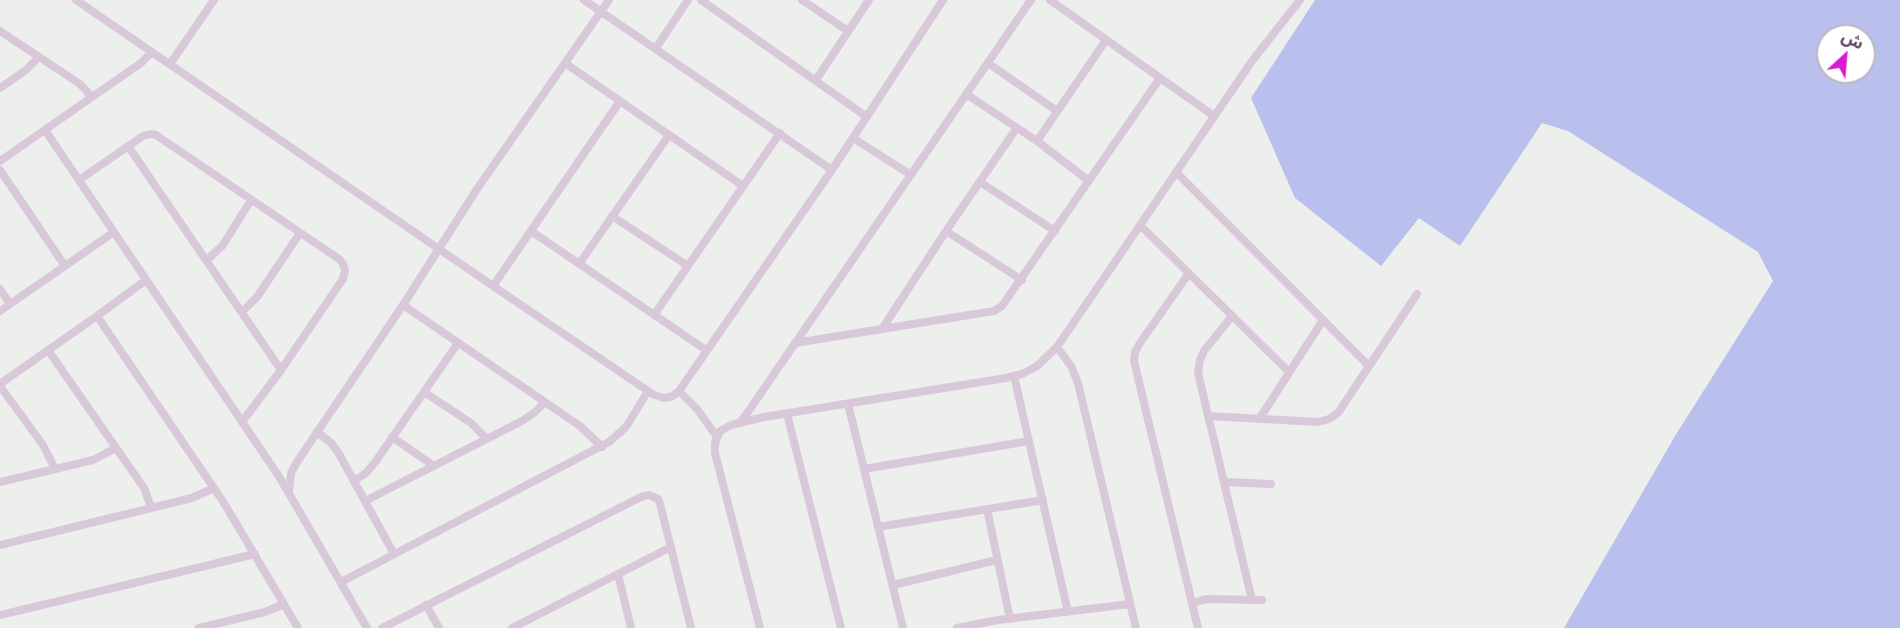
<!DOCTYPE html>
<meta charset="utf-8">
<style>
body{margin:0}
#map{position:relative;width:1900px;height:628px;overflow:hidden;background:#edefec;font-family:Quicksand,"Noto Sans Arabic",sans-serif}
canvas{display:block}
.north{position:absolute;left:1816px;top:24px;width:60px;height:60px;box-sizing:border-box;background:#fff;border:2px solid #bcb5bd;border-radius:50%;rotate:26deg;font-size:16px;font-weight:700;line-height:24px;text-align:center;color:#584559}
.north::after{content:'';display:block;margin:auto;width:21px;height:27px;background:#da1bd2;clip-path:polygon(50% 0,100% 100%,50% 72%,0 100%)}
</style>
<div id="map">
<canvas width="1900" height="628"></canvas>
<div class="north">ش</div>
</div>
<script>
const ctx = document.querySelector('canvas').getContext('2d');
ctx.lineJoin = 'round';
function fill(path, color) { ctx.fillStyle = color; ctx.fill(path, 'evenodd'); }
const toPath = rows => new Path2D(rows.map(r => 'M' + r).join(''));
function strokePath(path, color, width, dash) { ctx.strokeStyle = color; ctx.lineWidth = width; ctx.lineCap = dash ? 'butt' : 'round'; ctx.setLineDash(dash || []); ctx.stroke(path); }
fill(toPath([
 [1315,0,1900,0,1900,628,1564,628,1675,436,1773,281,1758,252,1568,131,1542,123,1460,246,1419,218,1381,266,1295,198,1251,98],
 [1828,36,1864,36,1864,72,1828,72]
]), '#b9c0ed');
strokePath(toPath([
 [76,0,493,286,654,395,664,398,671,397,679,391,832,170,943,0],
 [584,0,832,170],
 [701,0,867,117],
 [802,0,848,31],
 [1050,0,1214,116],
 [0,31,80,84,92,97],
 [656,48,688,0],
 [565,63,743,186],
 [988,63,1057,111],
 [170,64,214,0],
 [816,80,869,0],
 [0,88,26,70,39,57],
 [966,94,1037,141,1089,181],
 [45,130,280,478,367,628],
 [853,138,911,175],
 [1037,141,1106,40],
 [128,146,281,370],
 [0,161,141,63,152,52],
 [0,170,65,266],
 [1176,172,1369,366],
 [79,180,143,136,150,134,156,135,339,259,343,264,345,270,343,279,281,370,242,422],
 [980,182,1055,231],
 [612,216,688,266],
 [1140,225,1289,372],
 [531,231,706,350],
 [946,231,1022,280],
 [207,260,223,245,251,200],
 [579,264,669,135],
 [1189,273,1140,343,1135,352,1134,361,1198,628],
 [493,286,620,101],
 [0,289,10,304],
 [403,305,580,426,602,447],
 [0,311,114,232],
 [242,312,257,297,300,233],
 [654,315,780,133],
 [97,316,224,503,298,628],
 [1232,316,1204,351,1200,360,1198,373,1252,600],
 [882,329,946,231,1016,129],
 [795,343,994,311,1002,306,1160,78],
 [1057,347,1071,366,1078,383,1136,628],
 [48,350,144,488,151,507],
 [1014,376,1068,612],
 [0,384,97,316,146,280],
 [0,386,43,445,55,469],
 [679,391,697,409,717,437],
 [424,392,471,423,487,439],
 [848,404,903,628],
 [787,414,841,628],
 [1208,416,1318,422,1329,419,1338,413,1417,294],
 [1260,418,1323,320],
 [741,422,1031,0],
 [317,432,331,443,338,452,394,554],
 [392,437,434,466],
 [864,469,1029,441],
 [354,481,366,473,376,461,458,343],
 [0,482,93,460,116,448],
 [1225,482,1271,484],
 [289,491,291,473,297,462,403,305,477,189,609,0],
 [365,501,522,421,534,413,545,402],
 [987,509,1010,619],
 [878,527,1043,500],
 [0,545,192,498,214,488],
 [618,574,631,628],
 [341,582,609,442,626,427,648,391],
 [893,585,997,560],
 [1193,603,1206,599,1262,600],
 [426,605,439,628],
 [0,615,255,554],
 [199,628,265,612,284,604],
 [382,628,643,496,649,495,658,499,660,504,691,628],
 [512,628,671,547],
 [760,628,715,453,715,443,720,431,731,425,764,417,1006,378,1022,374,1037,366,1057,347,1252,61,1300,0],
 [957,628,998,620,1130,604]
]), '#d8c8d9', 8);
</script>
